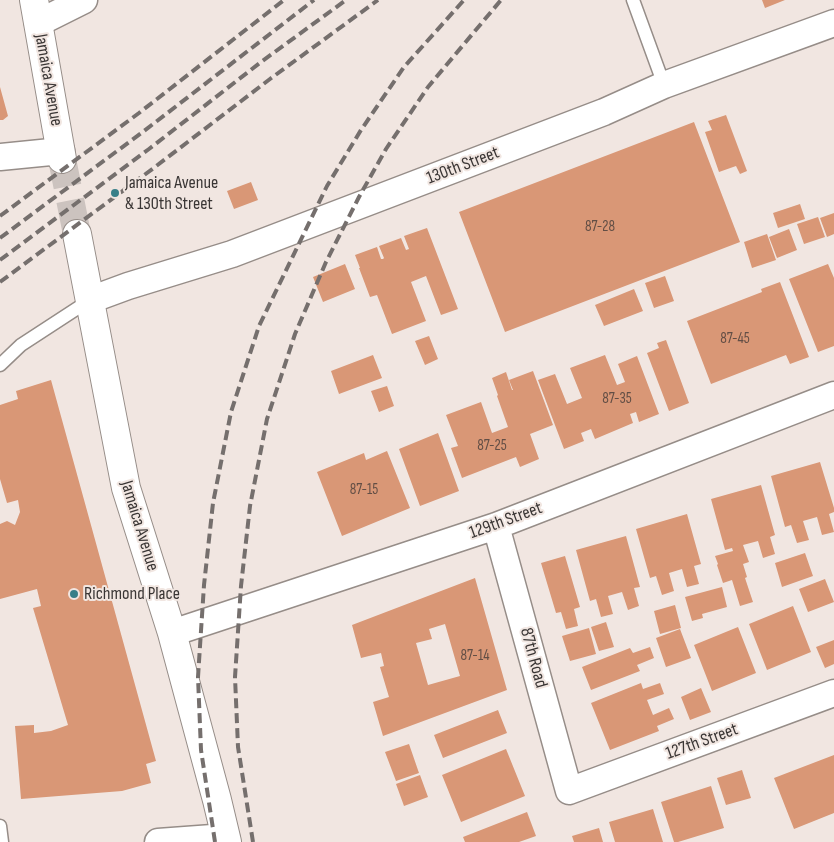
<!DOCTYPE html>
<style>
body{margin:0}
canvas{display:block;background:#f1e6e1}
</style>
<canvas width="834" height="842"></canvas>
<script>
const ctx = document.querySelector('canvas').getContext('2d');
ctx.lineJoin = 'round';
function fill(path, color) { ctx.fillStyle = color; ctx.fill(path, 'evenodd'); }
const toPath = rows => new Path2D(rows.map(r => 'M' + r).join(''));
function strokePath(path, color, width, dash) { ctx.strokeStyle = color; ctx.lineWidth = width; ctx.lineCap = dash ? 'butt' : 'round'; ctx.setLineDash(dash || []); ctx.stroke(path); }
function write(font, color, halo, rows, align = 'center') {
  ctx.font = font + ' "Sofia Sans Condensed",sans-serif'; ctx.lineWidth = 4; ctx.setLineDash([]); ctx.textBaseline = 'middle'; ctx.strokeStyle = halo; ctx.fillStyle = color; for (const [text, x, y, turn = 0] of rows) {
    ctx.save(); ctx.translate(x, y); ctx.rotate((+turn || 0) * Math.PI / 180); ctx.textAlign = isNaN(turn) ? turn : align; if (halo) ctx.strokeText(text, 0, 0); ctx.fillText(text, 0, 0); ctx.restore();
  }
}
fill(toPath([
 [762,0,785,0,765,8],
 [0,87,8,116,3,120,0,120],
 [726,115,747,171,740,174,736,166,719,172,705,132,712,130,708,121],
 [694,122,740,242,505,332,459,212],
 [251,182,258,200,234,209,227,191],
 [800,204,805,219,778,228,773,213],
 [834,213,834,234,827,237,820,218],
 [818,217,825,237,804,244,797,224],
 [427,228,458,309,441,315,426,276,411,282,426,321,392,334,377,295,370,297,359,268,360,268,355,255,377,247,381,259,383,259,384,258,379,246,401,238,406,250,409,249,404,236],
 [789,229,797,250,777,258,769,237],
 [767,234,776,260,752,268,744,242],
 [345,264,355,289,323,302,313,277],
 [828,264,834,278,834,346,818,352,789,279],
 [665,276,674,301,654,308,645,283],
 [780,282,809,357,790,364,786,355,711,384,687,321,762,292,761,289],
 [634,289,643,311,604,326,595,305],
 [429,336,438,359,425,365,415,341],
 [666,340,689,403,669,411,647,353,659,348,657,343],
 [373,355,382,378,339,394,331,371],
 [605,355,617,385,625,382,618,364,637,356,659,414,639,422,636,412,630,414,633,423,595,439,591,429,581,433,584,441,564,449,538,380,555,374,567,404,582,398,570,368],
 [533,371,553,425,530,434,539,459,520,467,516,457,462,478,451,448,458,446,446,415,481,402,492,433,508,427,497,396,498,395,492,378,506,372,512,390,513,390,509,380],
 [51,380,156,761,146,764,151,783,122,791,21,799,15,726,34,725,34,733,51,731,68,725,33,608,41,606,37,589,0,599,0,524,7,521,15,525,20,512,18,500,7,503,0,479,0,405,18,399,16,391],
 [387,386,394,406,379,412,371,391],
 [438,433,459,491,420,506,399,449],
 [387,451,410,508,342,536,317,472,364,453,366,460],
 [820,462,834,508,834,512,829,514,834,532,822,535,817,517,803,521,809,540,797,543,791,525,785,527,771,476],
 [761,485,775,535,770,537,775,554,763,558,758,541,743,545,749,562,743,564,747,577,745,578,753,602,740,606,732,580,723,583,717,565,718,564,715,556,733,551,732,548,725,550,711,499],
 [687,514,701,564,694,566,699,584,687,587,682,569,669,573,674,591,662,595,656,576,650,578,636,529],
 [626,536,640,587,634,588,639,606,628,610,622,592,608,596,613,614,601,617,596,599,590,601,576,550],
 [805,553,813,576,782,587,775,563],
 [565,556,580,607,574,609,578,626,566,629,561,612,556,613,541,563],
 [475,578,507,690,383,736,373,702,389,697,380,667,384,666,381,653,361,658,352,625],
 [445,624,460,676,428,685,416,643,432,639,429,629],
 [825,579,834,602,808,612,799,589],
 [722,587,727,607,702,614,703,618,692,621,685,597],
 [675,605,681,628,660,634,654,611],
 [793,606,811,652,767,670,749,624],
 [606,622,614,647,599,651,591,627],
 [738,627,756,673,712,691,694,645],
 [589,628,596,654,570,661,562,636],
 [680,629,691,658,666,667,656,638],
 [834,640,834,664,825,668,816,647],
 [650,647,654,658,637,665,640,671,591,690,582,667,630,648,633,653],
 [641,683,643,689,660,683,664,694,647,700,653,715,669,708,674,719,657,726,659,731,610,750,591,703],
 [701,688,711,712,690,720,681,697],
 [498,710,507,733,443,758,434,735],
 [409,744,419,773,396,781,385,752],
 [506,749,525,796,461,822,442,775],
 [834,755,834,813,794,829,774,778],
 [742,770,751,798,726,805,717,778],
 [420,775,428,797,404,806,396,784],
 [711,786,724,828,678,842,674,842,661,802],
 [653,809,663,842,615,842,609,822],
 [527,812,536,836,519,842,465,842,463,837],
 [599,828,603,842,574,842,572,836]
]), '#d99776');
strokePath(toPath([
 [62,159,77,234]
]), '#ccc3bf', 28, [28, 14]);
const lane = toPath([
 [633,0,664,85],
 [0,365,21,345,90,300],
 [0,826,2,842]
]);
const street = toPath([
 [38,23,84,0],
 [0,157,61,151],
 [90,300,128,286,232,254,604,112,664,85,834,23],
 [496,526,569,791,834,693],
 [172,633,496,526,834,395],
 [158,842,226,837]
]);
const secondary = toPath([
 [34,0,62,159],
 [77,234,126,488,172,633,217,800,227,842]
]);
strokePath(lane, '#968d88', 15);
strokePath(street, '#968d88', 29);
strokePath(secondary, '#968d88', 30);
strokePath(lane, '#fff', 12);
strokePath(street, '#fff', 26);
strokePath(secondary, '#fff', 28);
strokePath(toPath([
 [0,216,139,113,284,0],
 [0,238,144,131,314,0],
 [0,260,149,149,261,62,346,0],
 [0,282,155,167,270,79,378,0],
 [215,842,201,750,198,677,204,585,213,503,231,412,259,326,327,186,361,130,404,67,464,0],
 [253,842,238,747,235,677,241,586,250,506,267,419,295,334,326,262,359,197,386,149,428,87,501,0]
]), '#756f6d', 4, [10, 5]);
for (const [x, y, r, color] of [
 [115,193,5,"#387f88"],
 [74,594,5,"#387f88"]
]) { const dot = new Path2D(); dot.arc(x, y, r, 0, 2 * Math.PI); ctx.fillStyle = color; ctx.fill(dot); strokePath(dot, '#f1e6e1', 2); }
write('15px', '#624e45', null, [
 ["87-28",600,227],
 ["87-45",735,339],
 ["87-35",617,399],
 ["87-25",492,446],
 ["87-15",364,490],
 ["87-14",475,656]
]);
write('18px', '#3a3635', '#f1e6e1', [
 ["Jamaica Avenue",48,80,80],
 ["130th Street",463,166,-21],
 ["129th Street",506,521,-20],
 ["Jamaica Avenue",139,526,73],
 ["87th Road",533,658,75],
 ["127th Street",702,742,-20]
]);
write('18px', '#3a3635', '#f1e6e1', [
 ["Jamaica Avenue",125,183],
 ["& 130th Street",125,204],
 ["Richmond Place",84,594]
], 'left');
</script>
